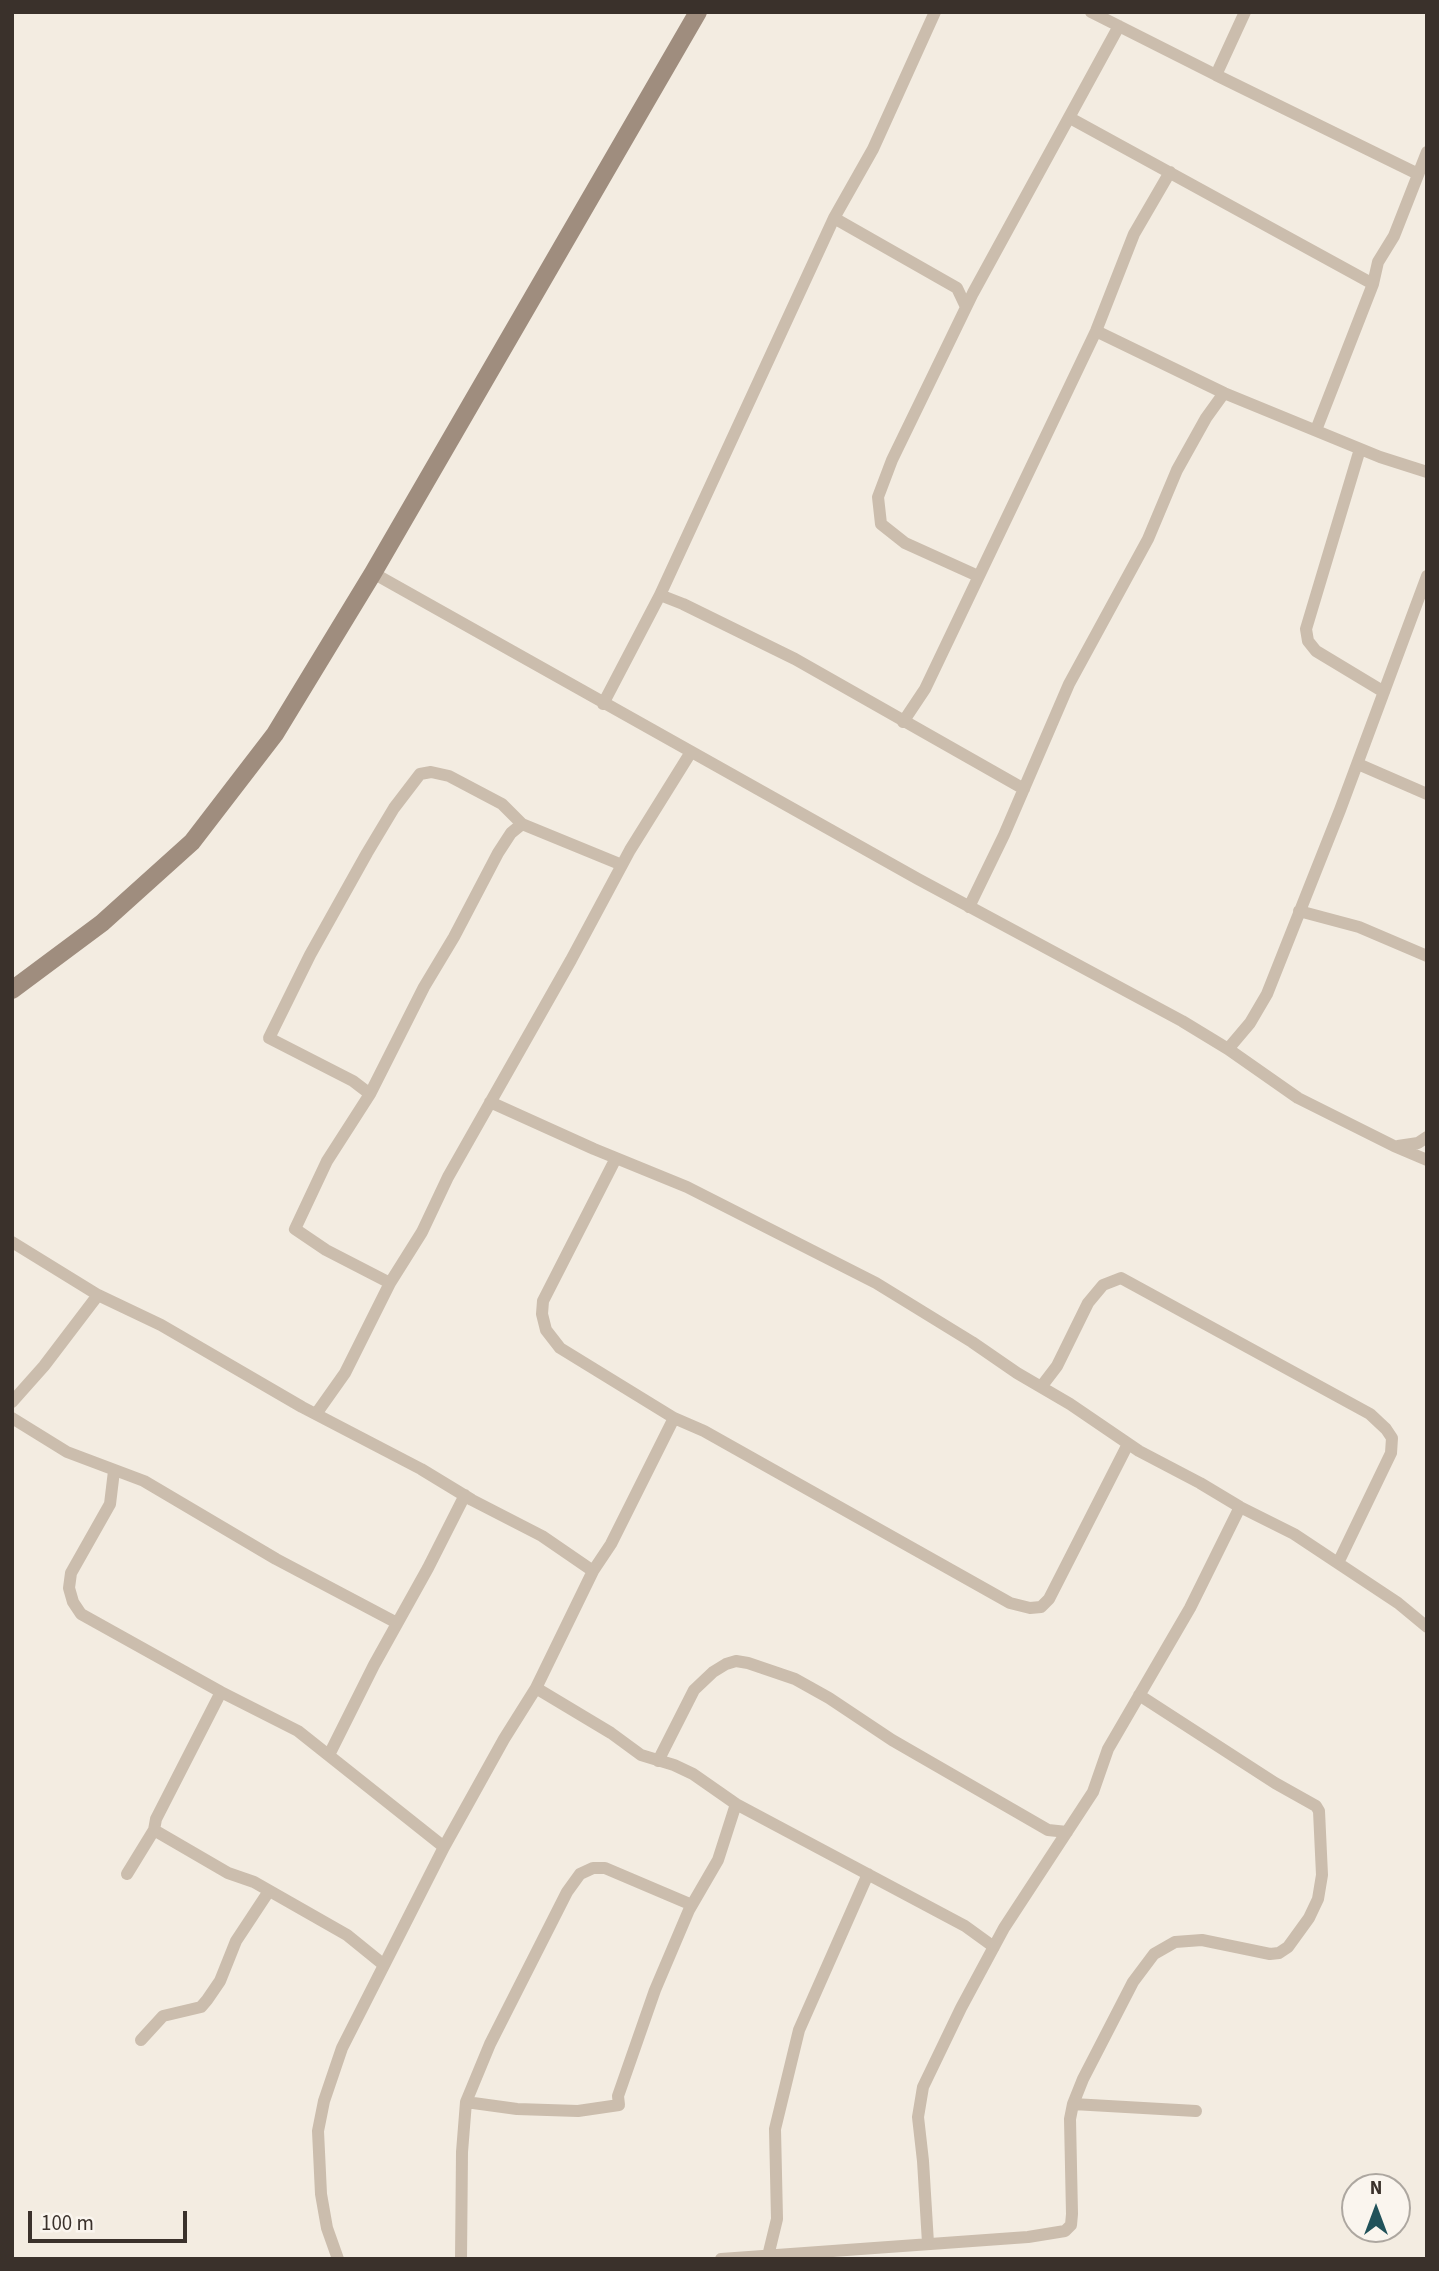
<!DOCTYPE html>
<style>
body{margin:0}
#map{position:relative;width:1439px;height:2271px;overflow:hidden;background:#f3ece1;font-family:"Source Sans 3",sans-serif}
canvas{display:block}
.frame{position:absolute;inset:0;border:14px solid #3a312b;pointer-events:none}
.north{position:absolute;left:1341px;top:2173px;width:70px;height:70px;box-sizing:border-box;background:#faf5ee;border:2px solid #ada7a0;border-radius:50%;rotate:0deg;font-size:19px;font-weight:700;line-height:28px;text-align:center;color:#3a312b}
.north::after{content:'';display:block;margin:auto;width:24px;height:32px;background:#21525a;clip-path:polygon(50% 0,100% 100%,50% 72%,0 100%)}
.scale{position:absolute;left:28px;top:2211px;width:159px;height:32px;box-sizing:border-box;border:4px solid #3a312b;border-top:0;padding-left:9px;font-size:21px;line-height:24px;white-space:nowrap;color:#3a312b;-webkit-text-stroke:5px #faf5ee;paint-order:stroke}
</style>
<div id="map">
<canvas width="1439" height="2271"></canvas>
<div class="frame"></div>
<div class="north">N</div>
<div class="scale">100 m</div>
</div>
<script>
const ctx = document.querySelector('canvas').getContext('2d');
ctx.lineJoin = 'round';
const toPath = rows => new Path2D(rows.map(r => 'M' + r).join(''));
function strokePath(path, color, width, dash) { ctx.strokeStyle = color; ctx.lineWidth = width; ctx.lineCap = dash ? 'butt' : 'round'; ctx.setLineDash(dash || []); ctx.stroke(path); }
strokePath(toPath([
 [1091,12,1216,75],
 [1245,12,1216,75,1418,174],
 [1070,118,1373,284],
 [834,218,957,288,966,307],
 [1096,331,1224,393],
 [1316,430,1373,284,1378,262,1394,236,1427,152],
 [1360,449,1306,629,1308,641,1316,651,1384,692],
 [373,573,918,879,1182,1021,1228,1049,1298,1098,1394,1146,1427,1160],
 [978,576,905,543,881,524,878,497,892,460,973,293,1119,26],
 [660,595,683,604,795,659,1024,789],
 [603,704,660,595,834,218,873,149,935,12],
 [903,722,925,689,1096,331,1134,234,1170,172],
 [1358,764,1427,794],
 [969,907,1004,835,1069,684,1148,539,1177,470,1206,418,1224,393,1380,457,1427,472],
 [1299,911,1359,927,1427,956],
 [1228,1049,1250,1023,1267,994,1340,810,1427,576],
 [370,1094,353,1081,269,1038,310,955,367,853,394,808,420,774,431,772,449,776,502,804,522,824,622,865],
 [490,1102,594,1149,687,1187,876,1283,972,1342,1017,1373,1070,1404,1139,1451,1200,1483,1240,1507,1294,1534,1398,1603,1427,1627],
 [1398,1146,1418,1143,1427,1137],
 [616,1158,543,1301,542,1314,546,1330,560,1348,674,1418,704,1431,1010,1603,1030,1608,1041,1607,1049,1599,1128,1444],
 [12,1242,98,1295,161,1325,302,1407,421,1469,472,1500,542,1536,593,1571],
 [390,1283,326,1250,295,1229,327,1161,370,1094,424,987,454,937,498,853,511,833,522,824],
 [1041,1387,1057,1366,1088,1303,1103,1285,1121,1278,1370,1414,1386,1429,1392,1438,1391,1453,1338,1563],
 [12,1402,44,1366,98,1295],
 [316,1414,345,1373,390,1283,422,1232,448,1177,571,960,630,850,691,752],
 [12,1418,67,1452,144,1481,276,1559,397,1623],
 [114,1471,110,1504,71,1573,69,1588,73,1602,81,1614,221,1692,298,1731,444,1847],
 [536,1688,611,1733,641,1755,674,1765,693,1774,736,1804,965,1926,994,1947],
 [329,1755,374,1665,428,1568,465,1495],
 [658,1761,694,1690,713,1672,726,1664,736,1661,748,1663,795,1679,829,1698,892,1740,1048,1830,1067,1832],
 [154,1830,228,1873,254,1882,347,1935,384,1965],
 [127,1874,154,1830,156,1819,221,1692],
 [141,2040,163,2016,201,2007,207,2000,220,1981,236,1941,269,1891],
 [466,2102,517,2109,578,2111,619,2105,618,2096,655,1990,689,1910,718,1860,736,1804],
 [1073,2104,1196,2111],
 [928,2243,923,2161,918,2117,923,2087,961,2008,1004,1928,1093,1792,1108,1749,1190,1608,1240,1507],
 [768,2256,777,2219,775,2129,799,2030,868,1874],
 [338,2259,327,2228,321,2194,318,2131,324,2101,342,2048,444,1847,504,1739,536,1688,593,1571,611,1544,674,1418],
 [461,2259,462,2152,466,2102,490,2044,567,1892,580,1874,593,1868,605,1868,692,1905],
 [721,2259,1028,2237,1065,2231,1071,2225,1072,2214,1070,2119,1073,2104,1083,2079,1133,1982,1154,1954,1175,1942,1202,1940,1270,1954,1279,1953,1288,1947,1309,1918,1318,1899,1322,1875,1319,1811,1316,1806,1275,1783,1139,1695]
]), '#cbbdad', 12);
strokePath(toPath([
 [12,990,102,923,192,842,275,734,373,573,698,12]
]), '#9f8d7e', 18);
</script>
